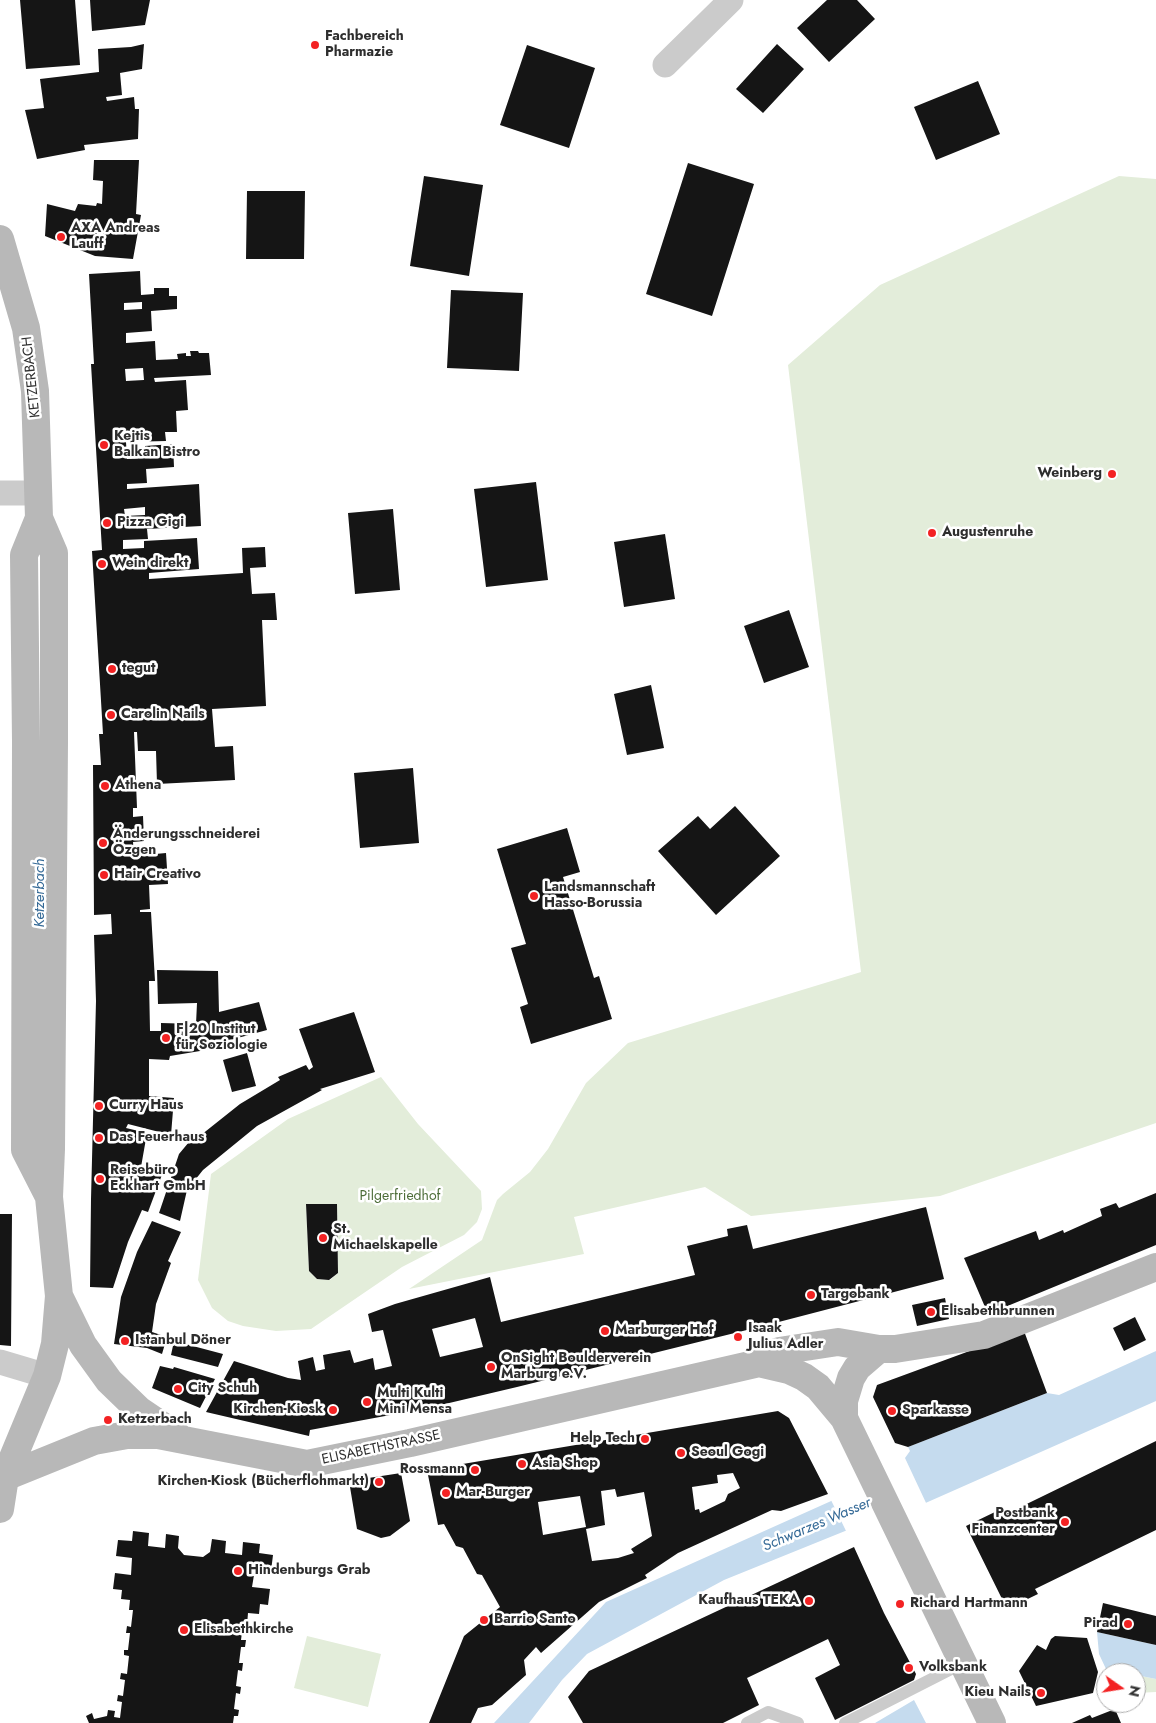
<!DOCTYPE html>
<meta charset="utf-8">
<style>
body{margin:0}
#map{position:relative;width:1156px;height:1723px;overflow:hidden;background:#fff;font-family:Jost,sans-serif}
canvas{display:block}
.north{position:absolute;left:1096px;top:1663px;width:50px;height:50px;box-sizing:border-box;background:#fff;border:1px solid #ababab;border-radius:50%;rotate:103deg;font-size:14px;font-weight:700;line-height:20px;text-align:center;color:#2e2e2e}
.north::after{content:'';display:block;margin:auto;width:18px;height:22px;background:#f32223;clip-path:polygon(50% 0,100% 100%,50% 72%,0 100%)}
</style>
<div id="map">
<canvas width="1156" height="1723"></canvas>
<div class="north">N</div>
</div>
<script>
const ctx = document.querySelector('canvas').getContext('2d');
ctx.lineJoin = 'round';
function fill(path, color) { ctx.fillStyle = color; ctx.fill(path, 'evenodd'); }
const toPath = rows => new Path2D(rows.map(r => 'M' + r).join(''));
function strokePath(path, color, width, dash) { ctx.strokeStyle = color; ctx.lineWidth = width; ctx.lineCap = dash ? 'butt' : 'round'; ctx.setLineDash(dash || []); ctx.stroke(path); }
function write(font, color, halo, rows, align = 'center') {
  ctx.font = font + ' Jost,sans-serif'; ctx.lineWidth = 5; ctx.setLineDash([]); ctx.textBaseline = 'middle'; ctx.strokeStyle = halo; ctx.fillStyle = color; for (const [text, x, y, turn = 0] of rows) {
    ctx.save(); ctx.translate(x, y); ctx.rotate((+turn || 0) * Math.PI / 180); ctx.textAlign = isNaN(turn) ? turn : align; if (halo) ctx.strokeText(text, 0, 0); ctx.fillText(text, 0, 0); ctx.restore();
  }
}
fill(toPath([
 [1119,176,1156,179,1156,1123,940,1196,751,1216,705,1187,574,1217,584,1254,409,1289,482,1240,497,1200,503,1194,530,1172,548,1149,586,1083,628,1043,861,972,788,365,880,285],
 [381,1077,418,1124,481,1191,482,1209,477,1222,464,1235,402,1267,311,1329,276,1331,243,1326,228,1321,212,1308,198,1280,211,1174,288,1119],
 [337,1204,338,1273,330,1280,317,1279,309,1271,306,1205],
 [307,1636,381,1654,368,1707,294,1688],
 [1136,1675,1156,1679,1156,1692,1136,1693]
]), '#e3edda');
fill(toPath([
 [1156,1351,1156,1401,921,1505,855,1527,724,1580,587,1654,562,1680,529,1723,494,1723,606,1602,849,1493,896,1458,908,1447,1047,1393,1059,1395],
 [1097,1632,1156,1645,1156,1679,1136,1675,1136,1673,1127,1673,1106,1669,1099,1654],
 [914,1700,926,1723,875,1723]
]), '#c5dbee');
fill(toPath([
 [908,1447,910,1451,905,1458,927,1505,847,1533,830,1498,847,1490,901,1450]
]), '#fff');
fill(toPath([
 [20,0,75,0,80,65,26,69],
 [90,0,150,0,145,25,92,31],
 [827,0,857,0,875,19,829,62,797,28],
 [144,44,142,69,120,73,122,95,106,97,107,101,134,97,135,109,139,109,138,139,84,145,85,150,37,159,25,110,44,108,40,79,99,72,98,49,131,47],
 [777,44,804,69,763,113,736,89],
 [527,45,595,68,569,148,500,125],
 [978,81,1000,134,936,160,914,107],
 [94,160,139,160,136,214,141,215,133,259,95,256,45,236,47,204,75,211,78,204,96,206,97,203,102,204,103,181,93,180],
 [688,163,754,184,712,316,646,294],
 [424,176,483,185,469,276,410,266],
 [247,191,305,191,304,259,246,259],
 [140,271,141,295,154,294,154,288,169,288,169,296,177,296,177,309,151,311,152,331,126,333,126,343,155,341,156,360,178,359,177,354,186,353,186,356,191,356,190,351,198,351,199,353,209,353,211,375,154,378,155,382,186,380,188,410,176,411,177,432,165,432,166,441,126,442,127,459,145,458,145,446,173,444,174,467,146,469,147,483,127,484,127,489,199,484,201,526,147,529,148,539,123,540,123,549,144,548,144,541,197,538,199,569,149,573,149,579,243,573,242,548,265,547,266,567,250,568,252,594,275,593,277,620,262,620,266,706,212,709,215,747,233,746,235,780,157,784,156,751,138,751,137,732,134,732,137,808,133,808,133,817,143,816,144,841,133,842,134,856,166,853,168,884,149,885,150,909,140,910,140,912,151,912,155,981,149,981,150,1031,161,1031,161,1023,196,1024,197,1003,158,1004,157,970,218,971,219,1012,259,1002,267,1030,212,1045,212,1049,170,1056,169,1060,149,1059,149,1096,174,1098,171,1135,128,1124,126,1128,147,1133,141,1167,163,1172,148,1212,142,1210,128,1242,113,1288,90,1287,91,1199,96,1001,94,935,112,934,111,914,94,915,93,765,101,765,99,734,103,734,92,551,102,550,91,364,94,364,89,274],
 [142,302,142,309,124,310,124,303],
 [143,368,144,380,126,381,125,369],
 [145,507,145,515,125,516,124,509],
 [451,290,523,293,519,371,447,368],
 [536,482,548,580,486,587,474,489],
 [393,509,400,590,355,594,348,513],
 [665,534,675,599,624,607,614,542],
 [789,610,809,667,764,683,744,626],
 [651,685,664,748,627,755,614,694],
 [413,768,419,843,360,848,354,773],
 [735,806,780,856,716,915,658,851,698,816,710,829],
 [567,828,580,872,563,877,594,978,599,976,612,1019,531,1044,520,1007,528,1004,511,948,526,944,497,849],
 [354,1012,375,1072,320,1089,322,1090,257,1126,203,1170,187,1190,180,1221,159,1213,179,1154,194,1136,196,1139,240,1104,280,1080,278,1077,306,1065,309,1070,313,1067,299,1029],
 [247,1053,256,1086,232,1092,223,1060],
 [1156,1193,1156,1245,988,1314,964,1258,1036,1231,1039,1240,1063,1230,1064,1233,1102,1216,1100,1209,1116,1203,1119,1208],
 [306,1204,337,1204,338,1273,329,1280,317,1279,309,1271],
 [926,1207,944,1279,771,1324,517,1387,428,1408,310,1430,309,1436,206,1412,234,1361,288,1378,301,1380,298,1361,313,1357,316,1371,325,1369,323,1355,350,1350,354,1363,373,1358,375,1370,392,1366,383,1330,372,1332,368,1314,395,1304,490,1277,501,1322,695,1275,687,1246,728,1236,727,1229,747,1225,753,1249],
 [475,1318,483,1347,440,1357,432,1329],
 [0,1214,12,1214,11,1346,0,1345],
 [152,1221,181,1232,168,1261,171,1263,156,1304,152,1332,167,1337,162,1354,147,1348,114,1344,121,1297,137,1252],
 [945,1298,949,1319,917,1326,912,1305],
 [1135,1317,1146,1340,1124,1351,1113,1328],
 [1024,1331,1047,1393,908,1447,895,1443,873,1397,877,1385],
 [174,1341,223,1354,218,1367,171,1355],
 [160,1366,173,1369,174,1367,215,1379,200,1408,152,1388],
 [778,1411,789,1418,828,1494,781,1511,772,1510,678,1553,645,1575,647,1578,599,1602,541,1653,536,1647,524,1660,526,1675,492,1705,478,1708,471,1723,429,1723,464,1636,500,1607,482,1575,477,1574,463,1548,456,1546,444,1524,438,1525,427,1470],
 [733,1473,740,1488,728,1494,725,1501,700,1513,699,1509,695,1510,692,1487,718,1483,717,1475],
 [615,1489,617,1497,644,1492,652,1536,631,1549,634,1553,618,1558,592,1561,586,1529,605,1525,601,1491],
 [580,1496,586,1527,543,1535,538,1502],
 [1156,1441,1156,1530,1035,1589,1038,1594,1007,1609,966,1526,997,1511,1000,1517],
 [401,1473,410,1521,390,1536,381,1538,357,1529,349,1481],
 [133,1531,149,1533,148,1546,165,1548,166,1534,179,1536,178,1548,184,1555,203,1557,210,1552,212,1539,226,1541,225,1553,242,1555,243,1542,260,1544,259,1553,273,1555,271,1571,255,1569,252,1587,270,1589,268,1605,260,1604,259,1614,248,1613,247,1625,243,1624,241,1640,246,1640,245,1647,241,1647,239,1663,243,1663,242,1671,238,1670,236,1686,241,1687,240,1694,236,1693,234,1709,239,1710,238,1716,234,1716,233,1723,89,1723,86,1716,92,1713,94,1719,107,1716,108,1710,115,1711,114,1717,120,1718,122,1702,117,1701,118,1695,123,1696,125,1680,120,1679,121,1673,127,1674,129,1656,124,1655,124,1650,128,1650,130,1633,126,1633,127,1626,131,1627,133,1610,129,1610,130,1600,121,1599,122,1590,113,1589,115,1573,131,1575,132,1558,116,1556,118,1540,132,1541],
 [854,1547,884,1613,916,1674,914,1680,835,1720,815,1678,840,1665,828,1639,747,1678,759,1705,723,1723,583,1723,568,1697,589,1671],
 [1103,1603,1156,1616,1156,1645,1097,1632],
 [1055,1636,1087,1638,1098,1672,1093,1693,1036,1706,1019,1671,1037,1645,1046,1650,1051,1639],
 [1115,1709,1121,1723,1072,1723,1090,1715,1092,1718]
]), '#151515');
strokePath(toPath([
 [747,1723,768,1712,798,1723],
 [845,1723,963,1663]
]), '#cbcbcb', 12);
strokePath(toPath([
 [665,65,731,0],
 [0,493,38,493],
 [0,1362,47,1376]
]), '#cbcbcb', 25);
strokePath(toPath([
 [0,239,26,328,35,391,39,518,24,555,26,742,25,1150,48,1195],
 [59,1296,83,1345,109,1381,139,1410,179,1437],
 [759,1363,789,1370,804,1377,818,1387,844,1418,992,1723],
 [844,1418,844,1401,851,1378,857,1368,879,1349],
 [0,1479,94,1441,127,1435,158,1435,307,1464,410,1443,759,1363,779,1351,838,1342,879,1349,895,1349,984,1335,1156,1267],
 [0,1509,5,1477,47,1376,55,1344,59,1296,49,1197,51,1149,54,742,54,553,39,518]
]), '#b8b8b8', 28);
for (const [x, y, r, color] of [
 [315,45,5,"#f32223"],
 [61,237,5,"#f32223"],
 [104,445,5,"#f32223"],
 [1112,474,5,"#f32223"],
 [107,523,5,"#f32223"],
 [932,533,5,"#f32223"],
 [102,564,5,"#f32223"],
 [112,669,5,"#f32223"],
 [111,715,5,"#f32223"],
 [105,786,5,"#f32223"],
 [103,843,5,"#f32223"],
 [104,875,5,"#f32223"],
 [534,896,5,"#f32223"],
 [166,1038,5,"#f32223"],
 [99,1106,5,"#f32223"],
 [99,1138,5,"#f32223"],
 [100,1179,5,"#f32223"],
 [323,1238,5,"#f32223"],
 [811,1295,5,"#f32223"],
 [931,1312,5,"#f32223"],
 [605,1331,5,"#f32223"],
 [738,1337,5,"#f32223"],
 [125,1341,5,"#f32223"],
 [491,1367,5,"#f32223"],
 [178,1389,5,"#f32223"],
 [367,1402,5,"#f32223"],
 [333,1410,5,"#f32223"],
 [892,1411,5,"#f32223"],
 [108,1420,5,"#f32223"],
 [645,1439,5,"#f32223"],
 [681,1453,5,"#f32223"],
 [522,1464,5,"#f32223"],
 [475,1470,5,"#f32223"],
 [379,1482,5,"#f32223"],
 [446,1493,5,"#f32223"],
 [1065,1522,5,"#f32223"],
 [238,1571,5,"#f32223"],
 [809,1601,5,"#f32223"],
 [900,1604,5,"#f32223"],
 [484,1620,5,"#f32223"],
 [1128,1624,5,"#f32223"],
 [184,1630,5,"#f32223"],
 [909,1668,5,"#f32223"],
 [1041,1693,5,"#f32223"]
]) { const dot = new Path2D(); dot.arc(x, y, r, 0, 2 * Math.PI); ctx.fillStyle = color; ctx.fill(dot); strokePath(dot, '#fff', 2); }
write('bold 14px', '#2e2e2e', '#fff', [
 ["Fachbereich",325,37],
 ["Pharmazie",325,53],
 ["AXA Andreas",71,229],
 ["Lauff",71,245],
 ["Kejtis",114,437],
 ["Balkan Bistro",114,453],
 ["Weinberg",1102,474,"right"],
 ["Pizza Gigi",117,523],
 ["Augustenruhe",942,533],
 ["Wein direkt",112,564],
 ["tegut",122,669],
 ["Carolin Nails",121,715],
 ["Athena",115,786],
 ["Änderungsschneiderei",113,835],
 ["Özgen",113,851],
 ["Hair Creativo",114,875],
 ["Landsmannschaft",544,888],
 ["Hasso-Borussia",544,904],
 ["F|20 Institut",176,1030],
 ["für Soziologie",176,1046],
 ["Curry Haus",109,1106],
 ["Das Feuerhaus",109,1138],
 ["Reisebüro",110,1171],
 ["Eckhart GmbH",110,1187],
 ["St.",333,1230],
 ["Michaelskapelle",333,1246],
 ["Targobank",821,1295],
 ["Elisabethbrunnen",941,1312],
 ["Isaak",748,1329],
 ["Julius Adler",748,1345],
 ["Marburger Hof",615,1331],
 ["Istanbul Döner",135,1341],
 ["OnSight Boulderverein",501,1359],
 ["Marburg e.V.",501,1375],
 ["City Schuh",188,1389],
 ["Multi Kulti",377,1394],
 ["Mini Mensa",377,1410],
 ["Kirchen-Kiosk",323,1410,"right"],
 ["Sparkasse",902,1411],
 ["Ketzerbach",118,1420],
 ["Help Tech",635,1439,"right"],
 ["Seoul Gogi",691,1453],
 ["Asia Shop",532,1464],
 ["Rossmann",465,1470,"right"],
 ["Kirchen-Kiosk (Bücherflohmarkt)",369,1482,"right"],
 ["Mar-Burger",456,1493],
 ["Postbank",1055,1514,"right"],
 ["Finanzcenter",1055,1530,"right"],
 ["Hindenburgs Grab",248,1571],
 ["Kaufhaus TEKA",799,1601,"right"],
 ["Richard Hartmann",910,1604],
 ["Barrio Santo",494,1620],
 ["Pirad",1118,1624,"right"],
 ["Elisabethkirche",194,1630],
 ["Volksbank",919,1668],
 ["Kieu Nails",1031,1693,"right"]
], 'left');
write('14px', '#2e2e2e', '#fff', [
 ["KETZERBACH",32,377,-96],
 ["ELISABETHSTRASSE",381,1448,-12]
]);
write('14px', '#4d6d38', '#fff', [
 ["Pilgerfriedhof",400,1197]
]);
write('italic 15px', '#356a97', '#fff', [
 ["Ketzerbach",40,893,-90],
 ["Schwarzes Wasser",817,1525,-23]
]);
</script>
